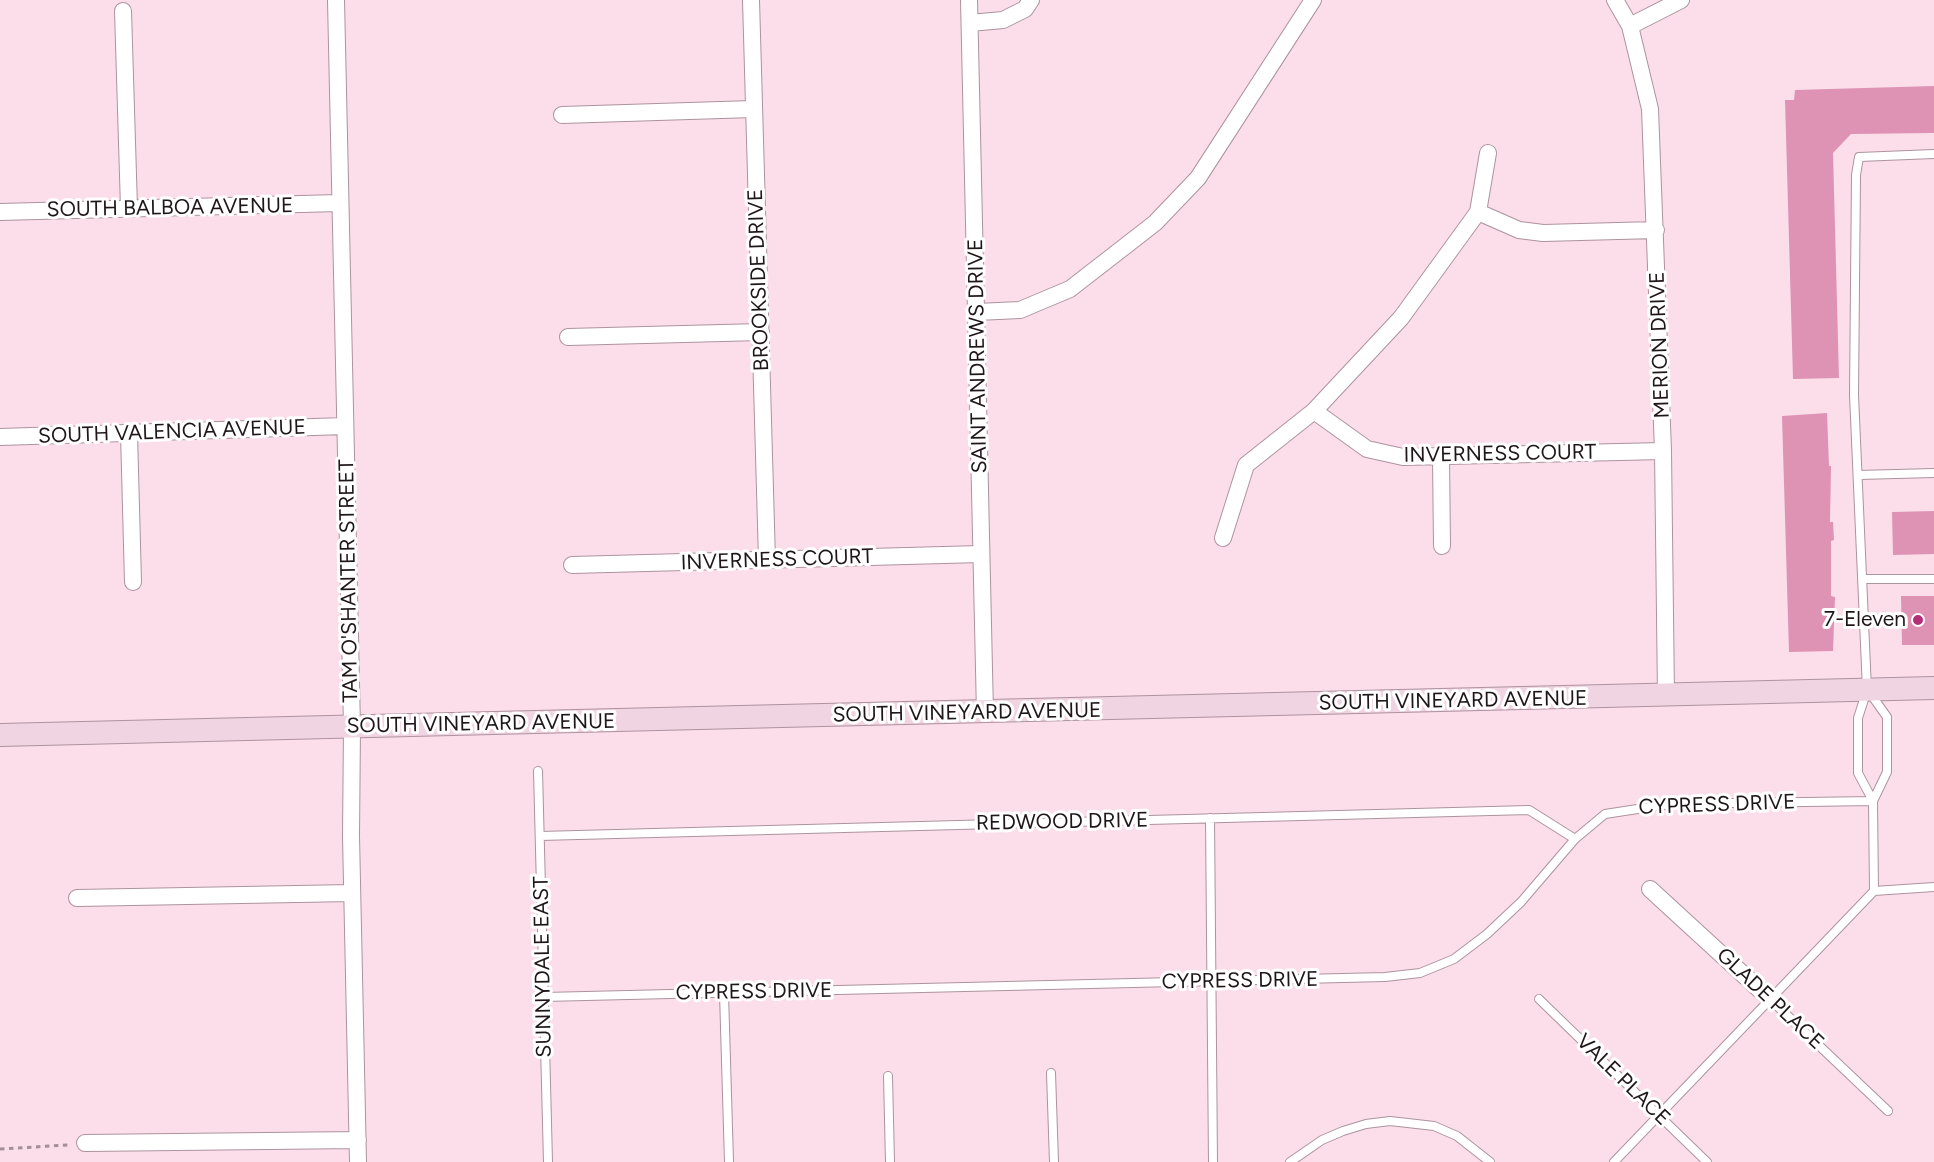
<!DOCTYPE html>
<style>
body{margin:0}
canvas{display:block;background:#fbdeea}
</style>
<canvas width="1934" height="1162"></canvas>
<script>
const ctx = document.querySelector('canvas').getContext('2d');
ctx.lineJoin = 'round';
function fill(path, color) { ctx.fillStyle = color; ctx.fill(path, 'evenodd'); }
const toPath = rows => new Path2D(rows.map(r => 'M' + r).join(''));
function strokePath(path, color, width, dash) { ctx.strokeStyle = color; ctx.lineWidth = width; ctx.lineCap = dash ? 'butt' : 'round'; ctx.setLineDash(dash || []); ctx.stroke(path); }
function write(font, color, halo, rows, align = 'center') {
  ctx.font = font + ' Figtree,sans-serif'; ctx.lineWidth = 6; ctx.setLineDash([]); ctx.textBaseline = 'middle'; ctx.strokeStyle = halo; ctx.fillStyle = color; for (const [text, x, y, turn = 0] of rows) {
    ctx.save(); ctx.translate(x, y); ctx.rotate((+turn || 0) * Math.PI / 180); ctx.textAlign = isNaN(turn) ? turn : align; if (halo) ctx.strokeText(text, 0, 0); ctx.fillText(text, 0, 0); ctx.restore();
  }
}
fill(toPath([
 [1934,86,1934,133,1851,134,1833,153,1839,378,1793,379,1785,100,1794,100,1795,90],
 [1827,413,1829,466,1831,466,1830,522,1833,522,1834,540,1831,541,1831,596,1835,597,1833,651,1789,652,1782,416],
 [1934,511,1934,554,1893,555,1892,512],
 [1901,596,1934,596,1934,645,1902,645]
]), '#de93b5');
const lane = toPath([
 [1858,475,1934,473],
 [1863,579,1934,579],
 [1870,693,1887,717,1887,772,1873,801,1874,891],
 [538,771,548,1162],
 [1873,801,1858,773,1858,718,1867,690,1854,395,1856,175,1859,157,1934,154],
 [1210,818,1213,1162],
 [540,836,1529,810,1575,839],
 [724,993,729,1162],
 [544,997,1385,977,1420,973,1454,959,1487,934,1521,902,1575,839,1605,814,1670,804,1873,801],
 [1539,999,1707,1162],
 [1771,1000,1888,1111],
 [1051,1073,1054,1162],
 [888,1076,890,1162],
 [1290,1162,1322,1140,1343,1131,1366,1124,1390,1121,1434,1126,1457,1136,1490,1162],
 [1614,1162,1874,891,1934,887]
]);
const street = toPath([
 [336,0,352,727,351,836,358,1162],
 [751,0,767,560],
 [969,0,985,713],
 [1615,0,1630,26,1650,109,1663,451,1666,696],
 [123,11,129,208],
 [970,23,1003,20,1025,9,1031,0],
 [1630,26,1681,0],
 [562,115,753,109],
 [0,212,339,203],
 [1478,212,1519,230,1543,233,1656,230],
 [977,312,1020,310,1070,289,1155,223,1198,178,1313,0],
 [568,337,761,332],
 [1314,411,1367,449,1403,457,1663,451],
 [129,433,133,582],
 [0,437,345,426],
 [1441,457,1442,546],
 [1223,538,1246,465,1314,411,1401,318,1478,212,1488,153],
 [572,565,981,554],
 [1650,889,1771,1000],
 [77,898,352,893],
 [85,1143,358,1140]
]);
const secondary = toPath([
 [0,735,1934,688]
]);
strokePath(lane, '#ad939e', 10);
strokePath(street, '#ad939e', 18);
strokePath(secondary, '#ad939e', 24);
strokePath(toPath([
 [0,1149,68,1145]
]), '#a48f98', 3, [4.5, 4.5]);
strokePath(lane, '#fff', 8);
strokePath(street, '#fff', 16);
strokePath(secondary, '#f1d4e2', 22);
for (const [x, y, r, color] of [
 [1918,620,6,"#b33079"]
]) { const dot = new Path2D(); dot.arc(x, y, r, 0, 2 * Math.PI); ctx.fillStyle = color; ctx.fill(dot); strokePath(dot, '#fff', 2); }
write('21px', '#1f161a', '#fff', [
 ["SOUTH BALBOA AVENUE",170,208,-1],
 ["BROOKSIDE DRIVE",759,280,-92],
 ["MERION DRIVE",1660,345,-92],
 ["SAINT ANDREWS DRIVE",978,356,-91],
 ["SOUTH VALENCIA AVENUE",172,432,-2],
 ["INVERNESS COURT",1500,454,-1],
 ["INVERNESS COURT",777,560,-2],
 ["TAM O'SHANTER STREET",349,581,-91],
 ["SOUTH VINEYARD AVENUE",1453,701,-1],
 ["SOUTH VINEYARD AVENUE",967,713,-1],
 ["SOUTH VINEYARD AVENUE",481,724,-1],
 ["CYPRESS DRIVE",1717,805,-2],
 ["REDWOOD DRIVE",1062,822,-1],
 ["SUNNYDALE EAST",543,967,-91],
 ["CYPRESS DRIVE",1240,981,-1],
 ["CYPRESS DRIVE",754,992,-1],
 ["GLADE PLACE",1770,999,43],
 ["VALE PLACE",1623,1080,44]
]);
write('21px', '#1f161a', '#fff', [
 ["7-Eleven",1906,620]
], 'right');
</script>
